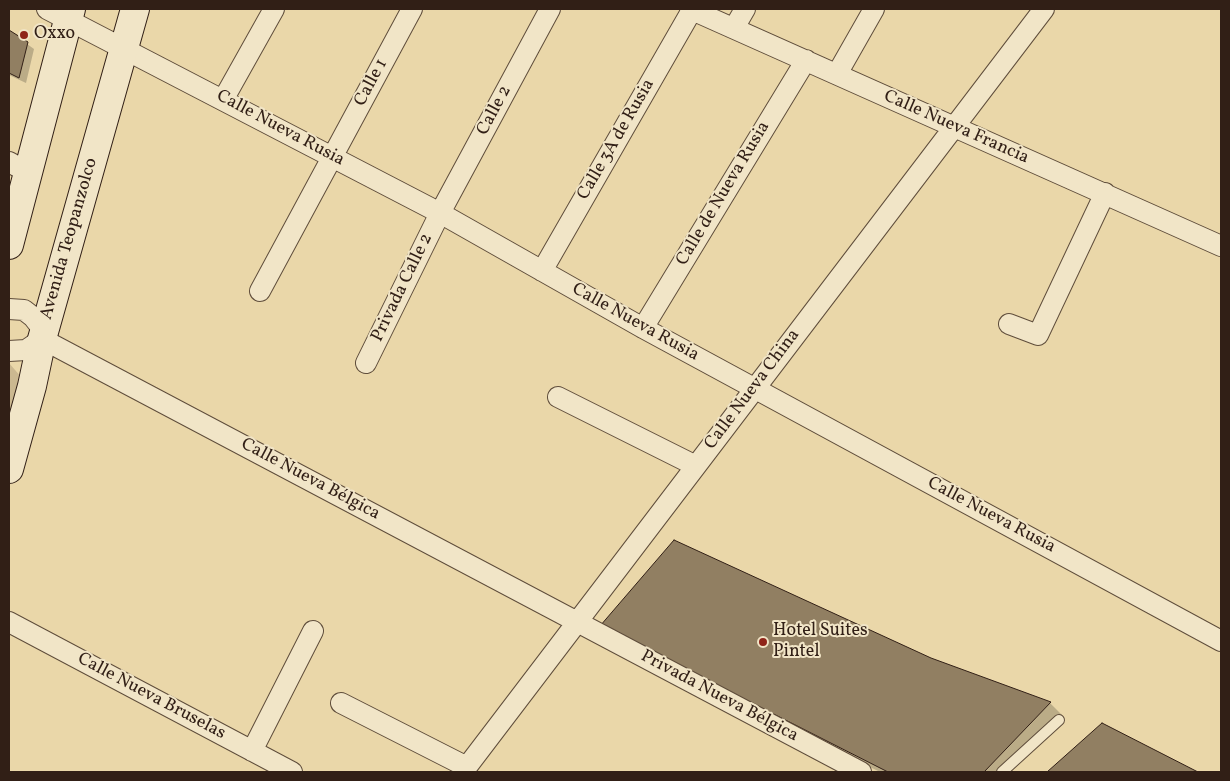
<!DOCTYPE html>
<meta charset="utf-8">
<style>
body{margin:0}
#map{position:relative;width:1230px;height:781px;overflow:hidden;background:#ead7a9;font-family:Vollkorn,serif}
canvas{display:block}
.frame{position:absolute;inset:0;border:10px solid #311f16;pointer-events:none}
</style>
<div id="map">
<canvas width="1230" height="781"></canvas>
<div class="frame"></div>
</div>
<script>
const ctx = document.querySelector('canvas').getContext('2d');
ctx.lineJoin = 'round';
function fill(path, color) { ctx.fillStyle = color; ctx.fill(path, 'evenodd'); }
const toPath = rows => new Path2D(rows.map(r => 'M' + r).join(''));
function strokePath(path, color, width, dash) { ctx.strokeStyle = color; ctx.lineWidth = width; ctx.lineCap = dash ? 'butt' : 'round'; ctx.setLineDash(dash || []); ctx.stroke(path); }
function write(font, color, halo, rows, align = 'center') {
  ctx.font = font + ' Vollkorn,serif'; ctx.lineWidth = 4; ctx.setLineDash([]); ctx.textBaseline = 'middle'; ctx.strokeStyle = halo; ctx.fillStyle = color; for (const [text, x, y, turn = 0] of rows) {
    ctx.save(); ctx.translate(x, y); ctx.rotate((+turn || 0) * Math.PI / 180); ctx.textAlign = isNaN(turn) ? turn : align; if (halo) ctx.strokeText(text, 0, 0); ctx.fillText(text, 0, 0); ctx.restore();
  }
}
fill(toPath([
 [9,363,28,385,9,452]
]), '#cbb890');
fill(toPath([
 [9,31,34,49,26,83,9,75],
 [614,639,930,660,1050,703,1063,716,1009,772,880,772],
 [1102,725,1195,772,1049,772]
]), '#0003');
const building = toPath([
 [9,30,28,42,19,78,9,73,9,30],
 [674,540,931,658,1051,702,984,772,888,772,600,626,674,540],
 [1102,723,1198,772,1047,772,1102,723]
]);
fill(building, '#917f62');
strokePath(building, '#311f16', 1);
const service = toPath([
 [1002,772,1059,720]
]);
const minor = toPath([
 [47,9,440,213,643,328,1221,641],
 [690,9,1221,246],
 [734,28,745,9],
 [837,74,874,9],
 [223,100,274,9],
 [9,162,29,173],
 [542,271,692,10],
 [260,291,412,9],
 [9,309,24,310,33,317,40,326,42,339],
 [1009,324,1038,335,1105,193],
 [643,328,806,60],
 [42,339,861,772],
 [9,351,26,350,42,339],
 [366,363,440,213,550,9],
 [558,397,696,466],
 [9,622,292,772],
 [341,703,467,767],
 [252,751,313,631],
 [463,772,1044,9]
]);
const secondary = toPath([
 [9,245,71,9],
 [9,469,32,386,42,339,135,9]
]);
strokePath(service, '#5f4d3b', 12);
strokePath(minor, '#5f4d3b', 22);
strokePath(secondary, '#311f16', 30);
strokePath(service, '#f1e5c7', 10);
strokePath(minor, '#f1e5c7', 20);
strokePath(secondary, '#f1e5c7', 28);
for (const [x, y, r, color] of [
 [24,35,5,"#8f2418"],
 [763,642,5,"#8f2418"]
]) { const dot = new Path2D(); dot.arc(x, y, r, 0, 2 * Math.PI); ctx.fillStyle = color; ctx.fill(dot); strokePath(dot, '#f1e5c7', 2); }
write('18px', '#311f16', '#f1e5c7', [
 ["Oxxo",34,35],
 ["Hotel Suites",773,632],
 ["Pintel",773,653]
], 'left');
write('18px', '#311f16', '#f1e5c7', [
 ["Calle 1",372,83,-62],
 ["Calle 2",495,111,-62],
 ["Calle Nueva Francia",956,128,24],
 ["Calle Nueva Rusia",280,129,28],
 ["Calle 3A de Rusia",617,140,-60],
 ["Calle de Nueva Rusia",724,194,-59],
 ["Avenida Teopanzolco",70,239,-74],
 ["Privada Calle 2",403,288,-64],
 ["Calle Nueva Rusia",635,323,29],
 ["Calle Nueva China",753,390,-53],
 ["Calle Nueva Bélgica",310,480,28],
 ["Calle Nueva Rusia",991,516,28],
 ["Calle Nueva Bruselas",151,697,28],
 ["Privada Nueva Bélgica",719,697,28]
]);
</script>
